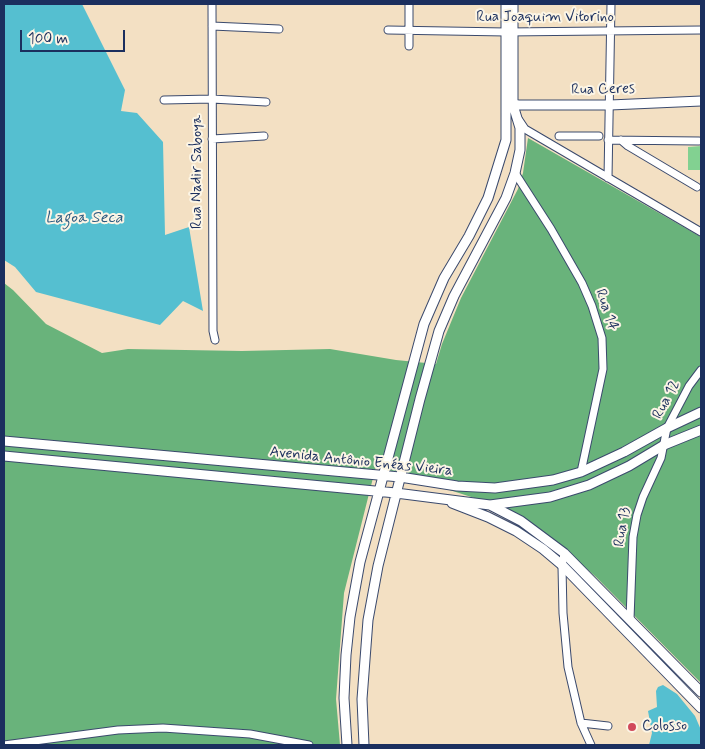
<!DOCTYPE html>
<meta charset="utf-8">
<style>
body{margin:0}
#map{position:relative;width:705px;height:749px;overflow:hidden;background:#f3e0c3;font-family:Mynerve,sans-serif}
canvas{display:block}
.frame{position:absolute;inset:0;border:5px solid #1b2f5e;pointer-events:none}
.scale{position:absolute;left:20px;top:30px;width:105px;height:22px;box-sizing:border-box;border:2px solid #1b2f5e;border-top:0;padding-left:6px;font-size:15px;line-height:18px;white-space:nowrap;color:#1b2f5e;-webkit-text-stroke:4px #fcf5e5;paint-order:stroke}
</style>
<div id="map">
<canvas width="705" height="749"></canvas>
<div class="frame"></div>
<div class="scale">100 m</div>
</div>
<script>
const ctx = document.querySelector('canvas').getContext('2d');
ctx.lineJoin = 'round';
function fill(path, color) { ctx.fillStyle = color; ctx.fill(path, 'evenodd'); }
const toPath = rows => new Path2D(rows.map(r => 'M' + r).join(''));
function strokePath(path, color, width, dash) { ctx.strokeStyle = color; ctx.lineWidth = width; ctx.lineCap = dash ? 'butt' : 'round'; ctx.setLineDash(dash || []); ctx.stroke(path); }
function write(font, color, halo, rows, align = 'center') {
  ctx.font = font + ' Mynerve,sans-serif'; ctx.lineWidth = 4; ctx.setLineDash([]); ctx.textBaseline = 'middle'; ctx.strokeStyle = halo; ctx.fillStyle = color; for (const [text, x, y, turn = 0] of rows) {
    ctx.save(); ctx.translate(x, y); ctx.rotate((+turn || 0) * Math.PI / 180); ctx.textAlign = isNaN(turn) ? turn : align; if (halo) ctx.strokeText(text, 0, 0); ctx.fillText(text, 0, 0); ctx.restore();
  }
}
fill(toPath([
 [701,146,701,170,688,170,688,147]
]), '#82d191');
fill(toPath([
 [528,138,701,237,701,683,596,577,552,538,505,508,376,466,344,593,336,699,340,745,4,745,4,283,13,290,46,324,102,353,128,349,242,351,330,349,396,360,436,364,442,344,461,298,518,189,523,173]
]), '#69b37b');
fill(toPath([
 [4,4,82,4,125,90,121,111,137,113,163,142,165,235,189,227,203,311,183,301,160,325,36,292,15,267,4,260],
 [663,685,677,694,695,716,701,730,701,745,649,745,652,733,648,711,657,707,656,691,658,687]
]), '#55bfd0');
const minor = toPath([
 [212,4,213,331,215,340],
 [212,26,279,29],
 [388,30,506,32,701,30],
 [409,46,409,4],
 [164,100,212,99,266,102],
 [519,120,525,129,701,232],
 [559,136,599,136],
 [212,139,264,136],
 [608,140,699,141],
 [621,140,628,146,697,187],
 [515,173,551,229,582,283,592,306,602,338,603,369,581,472],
 [608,178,611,4],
 [564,553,562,567,563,613,568,667,581,723,591,745],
 [630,619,633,537,637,515,643,497,661,458,667,428,689,386,701,370],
 [581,723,608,726],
 [4,745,118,730,163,728,250,734,309,745]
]);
const tertiary = toPath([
 [509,103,518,105,610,105,701,101],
 [4,441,400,477,457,486,495,488,553,480,581,472,624,452,667,428,701,412],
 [4,456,396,493,490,505,550,497,589,485,629,466,664,445,701,430],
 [452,503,488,517,516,531,543,549,562,565,701,708],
 [490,505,521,521,564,553,701,692],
 [347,745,344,698,346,655,350,617,360,562,424,324,444,278,469,236,488,198,506,140,506,4],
 [364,745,362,699,368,620,378,566,420,399,439,331,454,296,506,198,515,173,520,150,520,128,513,105,513,4]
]);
strokePath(minor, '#3b4a6d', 9);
strokePath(tertiary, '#3b4a6d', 11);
strokePath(minor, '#fff', 7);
strokePath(tertiary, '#fff', 9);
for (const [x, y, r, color] of [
 [632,727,5,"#d1495b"]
]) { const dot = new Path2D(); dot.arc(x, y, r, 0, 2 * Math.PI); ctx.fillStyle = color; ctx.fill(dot); strokePath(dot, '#fcf5e5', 2); }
write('15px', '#1b2f5e', '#fcf5e5', [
 ["Rua Joaquim Vitorino",545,18],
 ["Rua Ceres",603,90,-1],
 ["Rua Nadir Saboya",198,172,-90],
 ["Rua 14",606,310,71],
 ["Rua 12",667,400,-62],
 ["Avenida Antônio Enéas Vieira",361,462,6],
 ["Rua 13",623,527,-81]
]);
write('15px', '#1b2f5e', '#fcf5e5', [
 ["Colosso",642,727]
], 'left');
write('italic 16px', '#2c5a80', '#fcf5e5', [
 ["Lagoa Seca",84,219]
]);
</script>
